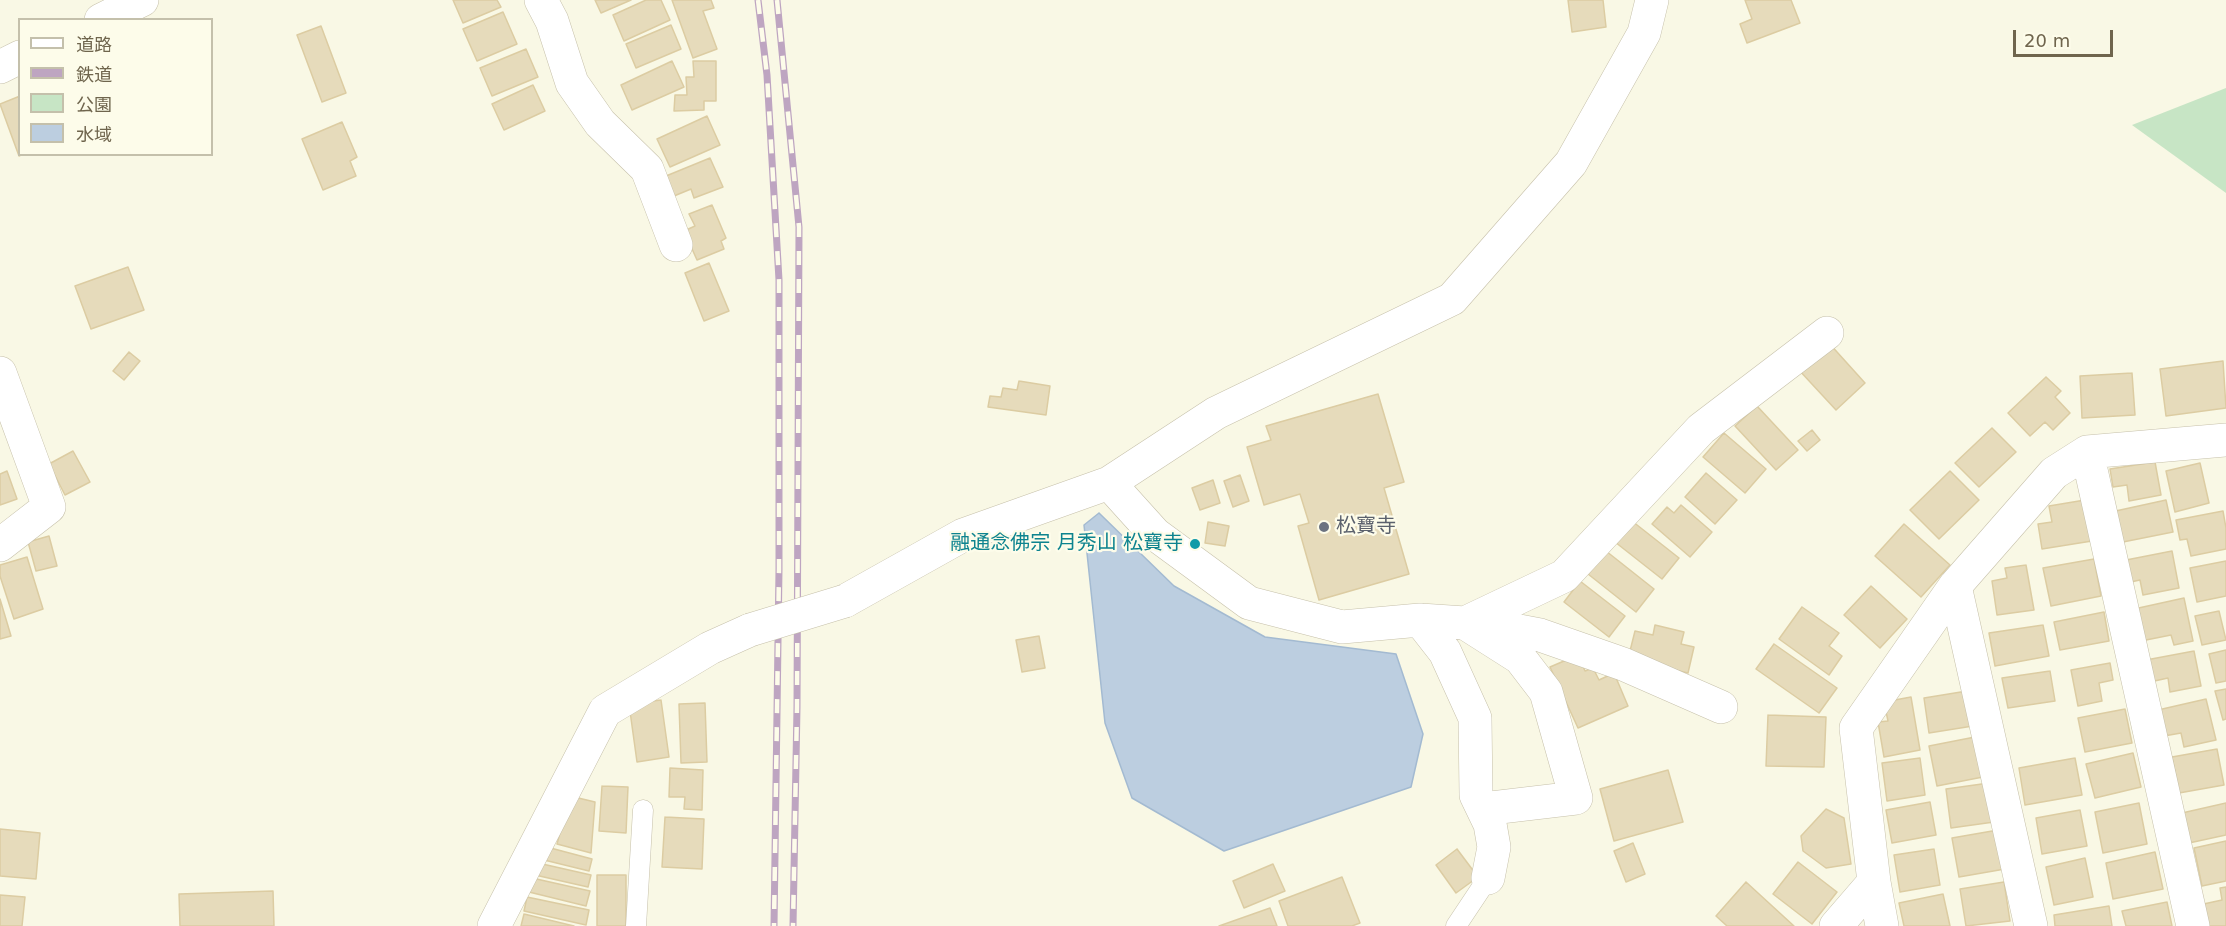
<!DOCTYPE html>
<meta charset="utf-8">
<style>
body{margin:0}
#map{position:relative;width:2226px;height:926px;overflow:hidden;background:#f9f8e5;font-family:"DejaVu Sans","Noto Sans JP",sans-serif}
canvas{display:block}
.legend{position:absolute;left:18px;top:18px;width:195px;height:138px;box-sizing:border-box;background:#fdfcea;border:2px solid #c4c0ab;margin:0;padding:8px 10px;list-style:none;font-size:18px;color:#6f654d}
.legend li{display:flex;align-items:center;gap:12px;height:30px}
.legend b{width:30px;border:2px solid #c4c0ab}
.scale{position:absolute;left:2013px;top:30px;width:100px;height:27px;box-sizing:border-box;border:3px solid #6f654d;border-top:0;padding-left:8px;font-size:18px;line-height:21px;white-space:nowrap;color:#6f654d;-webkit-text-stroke:4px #fdfcea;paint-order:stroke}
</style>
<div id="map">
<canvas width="2226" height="926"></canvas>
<ul class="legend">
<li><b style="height:8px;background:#fff"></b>道路</li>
<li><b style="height:8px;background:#bea5c1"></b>鉄道</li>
<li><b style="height:16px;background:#c7e5c5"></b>公園</li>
<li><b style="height:16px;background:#bccee0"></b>水域</li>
</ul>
<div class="scale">20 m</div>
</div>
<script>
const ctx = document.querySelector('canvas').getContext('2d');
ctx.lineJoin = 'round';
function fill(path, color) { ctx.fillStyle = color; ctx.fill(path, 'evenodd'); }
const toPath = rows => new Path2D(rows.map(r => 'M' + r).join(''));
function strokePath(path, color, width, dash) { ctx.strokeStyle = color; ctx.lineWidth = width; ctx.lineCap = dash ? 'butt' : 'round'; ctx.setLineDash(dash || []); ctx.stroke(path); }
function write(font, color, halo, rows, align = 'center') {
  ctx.font = font + ' "DejaVu Sans","Noto Sans JP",sans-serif'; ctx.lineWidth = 4.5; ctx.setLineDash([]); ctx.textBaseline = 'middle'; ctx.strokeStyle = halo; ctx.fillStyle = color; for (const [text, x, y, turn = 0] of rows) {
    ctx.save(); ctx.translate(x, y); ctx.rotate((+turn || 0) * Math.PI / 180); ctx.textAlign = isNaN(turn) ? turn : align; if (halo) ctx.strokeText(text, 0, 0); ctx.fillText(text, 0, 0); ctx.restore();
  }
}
fill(toPath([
 [2226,88,2226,193,2132,125]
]), '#c7e5c5');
const water = toPath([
 [1099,513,1174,586,1265,637,1396,654,1423,734,1411,787,1224,851,1132,798,1105,723,1084,525,1099,513]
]);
fill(water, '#bccee0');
strokePath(water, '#a3bad1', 1.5);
const building = toPath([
 [453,0,497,0,501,7,463,23,453,0],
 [595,0,631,0,601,13,595,0],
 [646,0,661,0,670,20,624,41,613,15,646,0],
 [672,0,711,0,714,8,703,11,717,49,693,58,672,0],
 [1568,0,1603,0,1606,27,1572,32,1568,0],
 [1745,0,1791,0,1800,23,1747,43,1740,24,1752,19,1745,0],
 [503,12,517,44,477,61,463,29,503,12],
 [671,25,681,49,636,68,626,44,671,25],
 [321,26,346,93,322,102,297,35,321,26],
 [526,49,538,77,492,96,480,68,526,49],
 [672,61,684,87,632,110,621,85,672,61],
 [693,61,716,61,716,101,704,101,704,110,674,111,675,95,687,95,686,77,694,77,693,61],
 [533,85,545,111,504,130,492,104,533,85],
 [20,96,20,154,23,154,19,156,0,104,20,96],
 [707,116,720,145,670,167,657,139,707,116],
 [342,122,357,157,350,161,356,176,323,190,302,139,342,122],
 [710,158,723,187,694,198,691,189,674,196,666,176,710,158],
 [712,205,726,238,721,241,724,249,697,260,684,231,695,226,689,214,712,205],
 [709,263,729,311,704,321,685,273,709,263],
 [128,267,144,310,91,329,75,286,128,267],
 [1828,342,1865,383,1836,410,1798,369,1828,342],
 [129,352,140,361,124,380,113,371,129,352],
 [2223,361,2226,408,2166,416,2160,369,2223,361],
 [2132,373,2135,415,2082,418,2080,376,2132,373],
 [2046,377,2061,391,2055,397,2070,413,2053,430,2045,422,2030,436,2008,413,2046,377],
 [1019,381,1050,386,1046,415,988,407,990,396,1001,397,1003,388,1017,390,1019,381],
 [1378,394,1404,482,1384,488,1409,574,1319,600,1298,526,1309,523,1300,494,1264,505,1247,447,1271,440,1266,426,1378,394],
 [1757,406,1798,450,1776,470,1735,426,1757,406],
 [1992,428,2016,452,1979,487,1955,463,1992,428],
 [1812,430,1820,440,1807,451,1798,441,1812,430],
 [1724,433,1766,469,1745,493,1703,457,1724,433],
 [73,451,90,482,65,495,49,464,73,451],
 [2155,462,2161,495,2129,501,2127,485,2113,487,2110,469,2155,462],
 [2200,463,2209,503,2175,512,2166,471,2200,463],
 [7,471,17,499,0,505,0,474,7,471],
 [1950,471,1979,500,1939,539,1910,510,1950,471],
 [1706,473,1737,500,1715,524,1685,497,1706,473],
 [1240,475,1249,501,1233,507,1224,481,1240,475],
 [1213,480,1220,503,1200,510,1192,488,1213,480],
 [2085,500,2092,541,2042,549,2038,524,2052,522,2049,506,2085,500],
 [2166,500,2173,532,2118,543,2111,512,2166,500],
 [1681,505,1712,532,1690,557,1652,524,1667,507,1674,513,1681,505],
 [2223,511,2226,528,2226,549,2191,556,2187,539,2180,540,2176,520,2223,511],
 [1632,521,1679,558,1662,579,1615,542,1632,521],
 [1208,522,1229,526,1225,546,1205,543,1208,522],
 [1904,524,1950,565,1921,597,1875,556,1904,524],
 [49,536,57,566,36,571,28,542,49,536],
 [1606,551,1654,589,1636,612,1588,574,1606,551],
 [2172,551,2179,588,2143,595,2140,580,2126,583,2121,561,2172,551],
 [27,557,43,609,14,619,0,576,0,565,27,557],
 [2094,559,2101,596,2051,606,2043,568,2094,559],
 [2226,561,2226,596,2197,602,2190,568,2226,561],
 [2026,565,2034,610,1997,615,1992,581,2007,578,2005,568,2026,565],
 [1580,581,1625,616,1609,637,1564,602,1580,581],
 [1871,586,1907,619,1880,648,1844,615,1871,586],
 [2184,598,2193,641,2174,645,2171,635,2141,641,2134,609,2184,598],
 [0,599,11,636,0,639,0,599],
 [1802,607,1839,633,1829,646,1842,656,1829,675,1779,639,1802,607],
 [2219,611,2226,640,2202,645,2195,616,2219,611],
 [2104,612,2109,641,2060,650,2054,622,2104,612],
 [1655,625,1684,632,1681,644,1694,647,1688,673,1628,659,1635,631,1653,635,1655,625],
 [2043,625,2049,656,1995,666,1989,633,2043,625],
 [1039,636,1045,668,1022,672,1016,640,1039,636],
 [1774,644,1837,688,1819,713,1756,669,1774,644],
 [2226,650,2226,681,2216,683,2209,654,2226,650],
 [2194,651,2201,686,2170,692,2168,678,2150,682,2146,660,2194,651],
 [1578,655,1585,671,1593,668,1599,680,1614,673,1628,706,1578,728,1550,667,1578,655],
 [2110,663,2113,680,2099,683,2102,701,2078,706,2071,670,2110,663],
 [2050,671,2055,701,2008,708,2002,678,2050,671],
 [2226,689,2226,719,2223,720,2215,691,2226,689],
 [1967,691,1973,726,1929,733,1924,698,1967,691],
 [1911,697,1920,750,1884,757,1878,722,1888,721,1884,702,1911,697],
 [2206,699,2216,740,2184,747,2181,733,2164,736,2158,710,2206,699],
 [661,700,669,757,637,762,629,704,661,700],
 [705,703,707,762,681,763,679,704,705,703],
 [2125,709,2132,743,2085,752,2078,718,2125,709],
 [1768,715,1826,717,1824,767,1766,766,1768,715],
 [1980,736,1988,776,1937,786,1929,746,1980,736],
 [2217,749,2224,785,2179,793,2172,757,2217,749],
 [2133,753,2141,787,2095,798,2086,764,2133,753],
 [1920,758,1925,795,1887,801,1882,763,1920,758],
 [2075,758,2082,795,2025,805,2019,768,2075,758],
 [670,768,703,770,702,810,684,809,685,797,669,797,670,768],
 [1668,770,1683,822,1614,841,1600,789,1668,770],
 [1989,783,1994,822,1951,828,1946,789,1989,783],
 [602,786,628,787,626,833,599,831,602,786],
 [570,796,595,802,591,853,557,844,570,796],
 [1930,802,1936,835,1892,843,1886,810,1930,802],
 [2139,803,2147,844,2103,853,2095,812,2139,803],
 [2226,803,2226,835,2189,843,2182,813,2226,803],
 [1826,809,1844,818,1851,864,1826,868,1803,851,1801,836,1826,809],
 [2080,810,2087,846,2042,854,2036,818,2080,810],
 [665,817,704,819,702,869,662,867,665,817],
 [0,829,40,833,36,879,0,876,0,829],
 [1998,830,2005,869,1959,877,1952,838,1998,830],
 [2226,841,2226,881,2202,886,2194,848,2226,841],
 [1633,843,1645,874,1626,882,1614,851,1633,843],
 [543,846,592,859,589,871,540,859,543,846],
 [1457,849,1478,877,1456,893,1436,865,1457,849],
 [1934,849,1940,885,1900,892,1894,855,1934,849],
 [2155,852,2163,889,2113,899,2106,863,2155,852],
 [2085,858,2093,897,2054,905,2046,867,2085,858],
 [1798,862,1837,892,1812,924,1773,894,1798,862],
 [538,863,591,875,588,887,535,875,538,863],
 [1273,864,1285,891,1244,908,1233,881,1273,864],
 [597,875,626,875,626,926,597,926,597,875],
 [1342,877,1360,923,1352,926,1288,926,1279,901,1342,877],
 [532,878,590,891,586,906,529,892,532,878],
 [1746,882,1794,926,1727,926,1716,916,1746,882],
 [2004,882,2010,921,1966,926,1960,889,2004,882],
 [2226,887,2226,926,2204,926,2199,905,2222,900,2220,888,2226,887],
 [273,891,274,926,180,926,179,894,273,891],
 [1943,894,1950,926,1904,926,1899,903,1943,894],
 [0,895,25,897,22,926,0,926,0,895],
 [527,897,589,910,586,925,524,911,527,897],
 [2167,902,2172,926,2126,926,2122,911,2167,902],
 [2109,906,2112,926,2055,926,2054,915,2109,906],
 [1270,908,1277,926,1219,926,1270,908],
 [524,914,574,926,521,926,524,914]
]);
fill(building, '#e6dbbb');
strokePath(building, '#dccca2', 1.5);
const lane = toPath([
 [636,926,643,810],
 [1456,926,1488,878]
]);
const street = toPath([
 [541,0,552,21,572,83,600,123,647,169,676,245],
 [101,20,142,0],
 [0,67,20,57],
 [0,373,49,507,0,545],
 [2087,452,2193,926],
 [1109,483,1155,534,1249,603,1342,627,1420,620,1465,623,1564,576,1701,429,1827,333],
 [1955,586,2031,926],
 [845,601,963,535,1109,483,1216,413,1452,299,1571,163,1644,33,1652,0],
 [1420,620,1445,652,1475,718,1476,795,1490,824,1494,847,1488,878],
 [1465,623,1520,658,1546,692,1576,798,1483,809],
 [1477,623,1540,635,1623,664,1721,707],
 [494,926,605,711,710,648,750,630],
 [1836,926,1874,882],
 [1882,926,1874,882,1856,728,1955,586,2054,473,2087,452,2226,440]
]);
strokePath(lane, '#c6c0aa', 21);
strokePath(street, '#c6c0aa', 34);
strokePath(lane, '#fff', 20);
strokePath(street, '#fff', 33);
const rail = toPath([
 [758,0,767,75,779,280,779,569,774,926],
 [777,0,799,227,797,707,793,926]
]);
strokePath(rail, '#bea5c1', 7);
strokePath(rail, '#fdfcea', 4.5, [14]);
const streetBridge = toPath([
 [750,630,845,601]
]);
strokePath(streetBridge, '#c6c0aa', 34, []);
strokePath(streetBridge, '#fff', 33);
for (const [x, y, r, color] of [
 [1324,527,6,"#6b7280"],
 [1195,544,6,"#0f9aa8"]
]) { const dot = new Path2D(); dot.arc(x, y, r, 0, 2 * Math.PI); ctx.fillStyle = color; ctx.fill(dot); strokePath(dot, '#fdfcea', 2); }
write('20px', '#5b616d', '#fdfcea', [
 ["松寶寺",1336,527]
], 'left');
write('20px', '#0d838f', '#fdfcea', [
 ["融通念佛宗 月秀山 松寶寺",1183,544]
], 'right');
</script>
